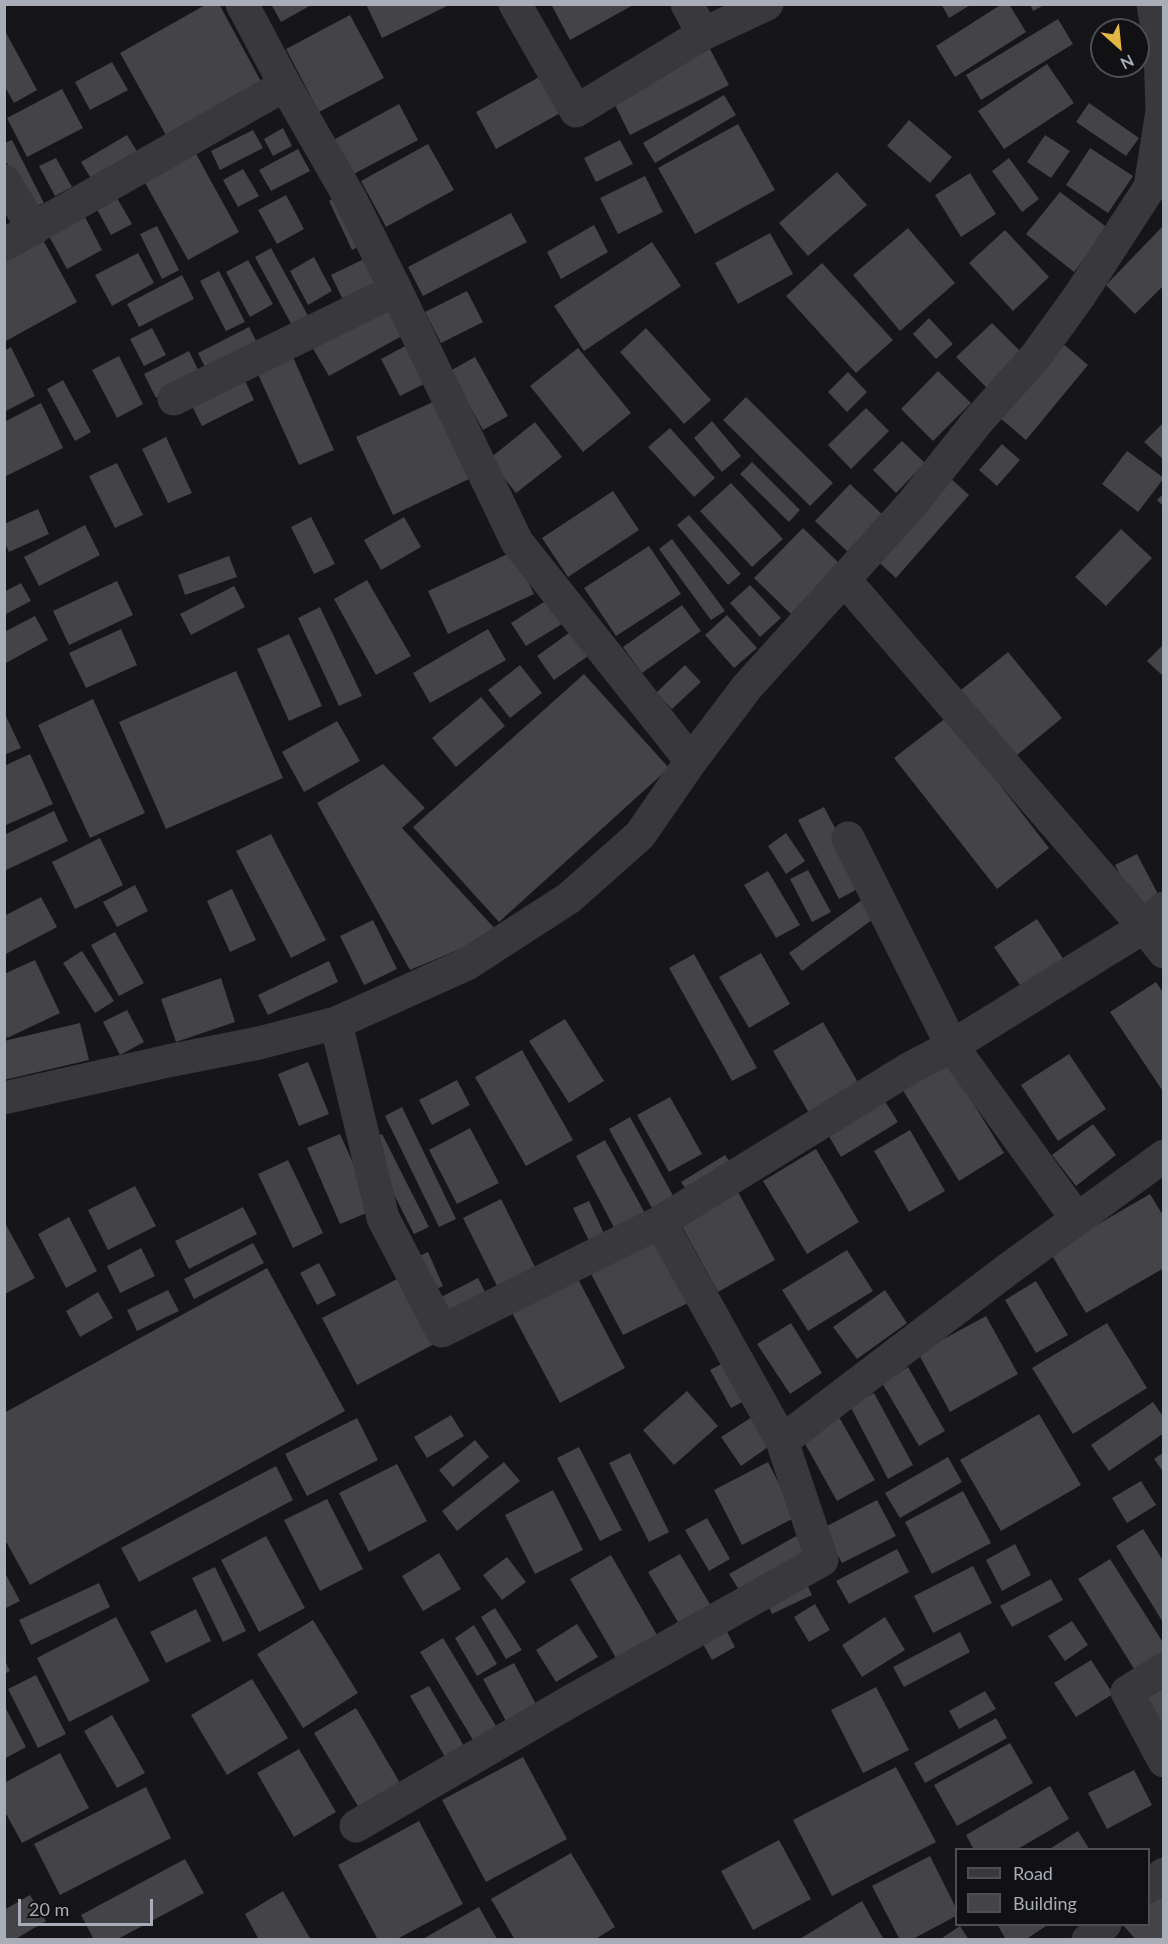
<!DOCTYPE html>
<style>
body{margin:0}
#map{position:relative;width:1168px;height:1944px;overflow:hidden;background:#161618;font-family:Lato,sans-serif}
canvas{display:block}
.frame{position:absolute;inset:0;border:6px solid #a9adb7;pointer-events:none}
.legend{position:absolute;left:955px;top:1848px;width:195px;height:78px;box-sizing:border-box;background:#111113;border:2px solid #4e4f55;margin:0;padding:8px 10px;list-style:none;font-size:18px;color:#a9adb7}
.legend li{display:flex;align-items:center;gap:12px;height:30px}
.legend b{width:30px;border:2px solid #4e4f55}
.north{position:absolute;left:1090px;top:18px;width:60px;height:60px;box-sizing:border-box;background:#111113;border:2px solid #4e4f55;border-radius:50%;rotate:153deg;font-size:16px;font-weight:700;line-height:24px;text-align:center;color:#a9adb7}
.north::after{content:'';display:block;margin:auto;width:21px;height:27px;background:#e3b743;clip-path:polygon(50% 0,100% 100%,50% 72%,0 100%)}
.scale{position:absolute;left:18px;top:1899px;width:135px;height:27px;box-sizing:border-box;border:3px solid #a9adb7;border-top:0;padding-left:8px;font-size:18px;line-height:21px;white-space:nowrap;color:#a9adb7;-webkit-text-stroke:4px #111113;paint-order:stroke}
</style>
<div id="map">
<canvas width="1168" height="1944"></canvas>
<div class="frame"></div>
<ul class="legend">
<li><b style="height:8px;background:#38383d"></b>Road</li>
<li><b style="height:16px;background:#434348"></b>Building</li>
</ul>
<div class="north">N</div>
<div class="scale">20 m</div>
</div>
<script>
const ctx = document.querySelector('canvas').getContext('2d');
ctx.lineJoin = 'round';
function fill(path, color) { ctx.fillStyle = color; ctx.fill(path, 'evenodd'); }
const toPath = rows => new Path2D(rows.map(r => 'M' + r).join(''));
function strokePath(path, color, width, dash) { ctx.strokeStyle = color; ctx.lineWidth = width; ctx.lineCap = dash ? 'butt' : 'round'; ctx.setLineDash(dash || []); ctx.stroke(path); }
fill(toPath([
 [207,4,219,4,263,85,167,137,120,53],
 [271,4,313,4,281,22],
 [366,4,451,4,382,38],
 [551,4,635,4,570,40],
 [941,4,972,4,949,18],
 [1002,4,1009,4,1026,32,955,77,936,46],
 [1030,4,1046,4,1033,11],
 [350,15,384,78,319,112,286,49],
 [1058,19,1073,44,981,100,966,75],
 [4,29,37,90,14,103,4,85],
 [710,49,729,85,630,135,612,99],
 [112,62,128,90,90,110,75,82],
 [1047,64,1074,103,1004,149,978,111],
 [541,76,562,112,496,149,476,112],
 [62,89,83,128,27,157,7,118],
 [724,95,736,115,655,163,643,143],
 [1089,103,1139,138,1126,156,1076,122],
 [399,104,418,140,346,178,328,143],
 [909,120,952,157,930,183,887,146],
 [738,124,775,190,695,234,658,168],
 [283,128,292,146,273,156,264,139],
 [253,130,263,148,220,170,211,151],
 [127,135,141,158,95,185,81,162],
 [1045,135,1070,151,1051,178,1027,162],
 [12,140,44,203,31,209,4,158,4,143],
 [620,140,633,164,596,182,584,158],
 [428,144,454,190,386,227,361,181],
 [1090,148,1133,176,1108,213,1066,185],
 [298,149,310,171,271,191,259,170],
 [195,152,239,232,188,260,144,181],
 [56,158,72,187,55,196,39,166],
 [1009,158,1039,199,1022,212,992,171],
 [243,169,259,196,238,207,223,180],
 [837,172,867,205,808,256,779,223],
 [970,173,996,214,961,237,935,195],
 [645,176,663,212,618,234,600,198],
 [113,191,132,224,111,235,93,202],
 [1060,192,1108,228,1074,272,1026,234],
 [343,193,367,243,352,250,329,201],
 [286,195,304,229,277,244,258,210],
 [81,209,102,250,67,269,45,229],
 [511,213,527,242,423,296,408,267],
 [594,225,608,252,561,279,547,252],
 [157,226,179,270,162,279,140,234],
 [1162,227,1164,285,1135,314,1106,285],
 [908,228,955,283,900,331,853,275],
 [1005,230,1049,277,1013,311,969,263],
 [770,233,793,274,738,304,715,263],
 [43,240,77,302,4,342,4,262],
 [652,242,681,286,584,351,554,306],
 [271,248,312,323,295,331,255,257],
 [138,253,154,283,112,306,95,275],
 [372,255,386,284,345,304,331,275],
 [314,257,332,291,308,305,290,271],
 [248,260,273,304,250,317,226,272],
 [822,263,893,340,856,373,786,296],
 [219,271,245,322,226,331,200,281],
 [182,275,194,299,139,327,127,304],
 [467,291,483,322,441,343,425,312],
 [386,306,402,336,329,376,312,347],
 [929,318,953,344,936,359,913,334],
 [992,323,1023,354,988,389,956,357],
 [249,327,261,350,210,377,198,353],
 [152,328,166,355,144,366,130,339],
 [646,328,711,400,684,424,620,352],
 [1061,342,1088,365,1026,440,1000,418],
 [409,344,428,382,400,396,381,359],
 [11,347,35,396,4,412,4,351],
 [578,348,631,413,583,452,530,386],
 [189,351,201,376,156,398,144,374],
 [119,356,143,404,117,418,92,370],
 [293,357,334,450,299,465,257,372],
 [475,357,508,416,483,430,450,371],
 [938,371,971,403,933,441,901,409],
 [848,372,867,392,847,412,828,392],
 [243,376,254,400,202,426,190,402],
 [63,380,91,432,75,441,47,389],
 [746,397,833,483,810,506,723,420],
 [433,402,469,479,393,515,356,437],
 [41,403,63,448,4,477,4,422],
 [866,408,889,431,851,469,828,445],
 [712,421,741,456,722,472,694,438],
 [535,422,562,457,516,493,489,459],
 [1164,422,1164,460,1144,442],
 [670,428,715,478,694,497,648,447],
 [166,437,192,493,168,503,142,449],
 [902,441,925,463,896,493,873,470],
 [1002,444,1020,460,997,486,979,470],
 [1127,451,1164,478,1138,512,1102,484],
 [752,462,800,510,789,522,740,474],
 [117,463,143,515,115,528,89,476],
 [948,476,969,495,896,578,875,559],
 [731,483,783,539,752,567,700,511],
 [850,484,884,516,849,553,815,521],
 [613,491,639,530,568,577,542,538],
 [1164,493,1164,507,1157,500],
 [38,509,49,534,9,552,4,541,4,524],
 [689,515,741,574,728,585,677,525],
 [311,517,335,564,314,574,291,527],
 [404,517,421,547,381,570,364,540],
 [85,525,100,555,39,586,24,557],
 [803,528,839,563,791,614,754,578],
 [1121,529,1152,558,1106,606,1075,577],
 [672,539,725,611,711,620,659,549],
 [649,546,681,594,616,636,584,588],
 [514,551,534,594,448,634,428,591],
 [229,556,237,577,185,595,178,575],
 [367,580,411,656,376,675,334,599],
 [117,581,133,615,69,645,53,611],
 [21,583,31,601,4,615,4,592],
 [750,585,781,618,760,637,730,603],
 [234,586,245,607,191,635,180,614],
 [547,600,562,624,526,646,511,623],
 [682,605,701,631,642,673,623,647],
 [320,607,362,696,339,706,298,618],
 [727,615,757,648,734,668,705,635],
 [35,616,48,640,4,664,4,632],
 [121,629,137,665,86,688,69,653],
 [488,629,506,660,430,703,413,673],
 [573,630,591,654,554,680,537,656],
 [289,634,322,706,289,721,257,649],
 [1164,644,1164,677,1147,661],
 [1008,652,1062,718,1011,760,956,694],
 [520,665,542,693,510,718,488,690],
 [685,665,701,682,672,709,656,693],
 [236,671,283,778,166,829,119,722],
 [584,674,669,768,499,922,413,827],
 [481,697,505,726,456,767,432,738],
 [93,699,145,813,90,838,38,725],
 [4,712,21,748,4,755],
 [947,717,1049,848,997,889,894,758],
 [337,721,360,761,304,792,282,752],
 [30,754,53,804,4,826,4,766],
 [383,764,425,808,402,828,499,933,410,970,317,803],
 [824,807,865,885,839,899,798,820],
 [54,811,68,841,4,871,4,835],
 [786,833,805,861,786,874,768,846],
 [271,834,326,940,291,958,236,851],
 [100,838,123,885,75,909,52,862],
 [1137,854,1159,896,1137,907,1115,865],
 [808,870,831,912,812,922,790,879],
 [768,871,800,925,776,938,744,885],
 [135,885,148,911,117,927,103,902],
 [232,889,256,940,230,952,207,901],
 [41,897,57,927,4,955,4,916],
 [863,899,876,917,802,971,789,953],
 [1037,919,1066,963,1024,991,994,947],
 [373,920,397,969,364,985,340,936],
 [115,932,144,983,119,996,91,945],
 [82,951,114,1001,95,1013,63,963],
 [761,953,790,1004,749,1028,719,977],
 [694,954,757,1068,732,1081,669,968],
 [35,960,60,1013,7,1038,4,1032,4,974],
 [329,961,338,982,268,1015,258,995],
 [221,978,235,1022,176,1042,161,999],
 [1156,982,1164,994,1164,1093,1110,1012],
 [127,1010,144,1042,120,1055,103,1022],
 [565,1019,604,1081,569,1103,529,1041],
 [823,1022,859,1084,809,1113,773,1051],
 [80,1023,89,1060,4,1080,4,1041],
 [522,1050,573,1140,526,1166,475,1077],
 [1069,1054,1106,1109,1058,1141,1021,1085],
 [947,1061,1004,1153,959,1181,902,1089],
 [308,1062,329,1114,299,1126,278,1074],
 [457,1080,470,1105,432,1125,419,1100],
 [670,1097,702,1154,669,1172,637,1115],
 [883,1098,898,1122,841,1157,827,1133],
 [402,1107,456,1219,439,1227,385,1116],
 [630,1117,676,1201,654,1212,609,1129],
 [1093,1124,1116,1155,1076,1186,1052,1155],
 [470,1128,499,1183,457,1204,429,1150],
 [910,1130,945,1191,909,1212,874,1151],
 [340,1134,374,1210,340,1224,307,1148],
 [382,1134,429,1227,414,1234,367,1141],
 [605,1140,647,1217,617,1233,576,1156],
 [816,1149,859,1222,807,1254,763,1181],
 [725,1155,732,1165,688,1192,681,1182],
 [288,1160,323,1233,293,1248,258,1174],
 [135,1186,156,1226,108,1250,88,1210],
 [738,1192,775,1260,718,1292,680,1223],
 [1150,1194,1164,1217,1164,1268,1086,1313,1050,1252],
 [501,1199,538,1273,500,1292,463,1218],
 [589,1201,606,1238,591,1245,573,1208],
 [243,1207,257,1234,189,1269,175,1241],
 [69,1217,97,1271,66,1288,38,1234],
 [4,1221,35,1278,5,1294,4,1293],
 [656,1240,688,1303,623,1335,590,1272],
 [253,1243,264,1263,194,1299,184,1279],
 [141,1248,155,1276,120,1293,107,1266],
 [847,1250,873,1291,808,1331,782,1290],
 [428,1252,443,1286,427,1293,411,1260],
 [319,1263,336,1295,317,1305,300,1273],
 [267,1268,345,1411,30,1585,4,1538,4,1413],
 [399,1278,434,1344,357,1385,322,1318],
 [478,1278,488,1298,451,1317,441,1297],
 [578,1279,625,1368,560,1403,512,1313],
 [1036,1281,1068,1335,1036,1353,1005,1300],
 [168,1290,179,1311,137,1331,127,1310],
 [885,1290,907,1323,857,1359,833,1327],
 [98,1292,113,1318,80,1337,66,1311],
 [986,1316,1018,1374,950,1412,918,1353],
 [791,1323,822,1373,790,1394,757,1344],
 [1107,1323,1147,1388,1073,1434,1032,1368],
 [727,1361,748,1399,731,1408,710,1370],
 [908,1367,945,1431,919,1446,882,1383],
 [687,1391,718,1426,674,1465,643,1430],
 [874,1393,913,1465,888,1479,850,1406],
 [1153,1402,1164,1418,1164,1433,1109,1471,1091,1445],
 [836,1412,875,1480,837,1501,799,1433],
 [1039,1414,1081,1485,1001,1531,960,1460],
 [451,1415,464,1436,427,1458,414,1437],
 [752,1417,771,1445,741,1466,721,1437],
 [357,1418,378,1460,307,1496,285,1454],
 [475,1440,489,1457,453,1487,439,1470],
 [579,1447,622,1530,600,1541,557,1458],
 [1164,1452,1164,1473,1154,1459],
 [630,1453,669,1532,649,1542,609,1463],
 [948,1457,962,1482,900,1518,885,1493],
 [504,1462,520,1481,457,1531,442,1511],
 [768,1462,796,1517,742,1545,714,1490],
 [397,1464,427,1521,369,1552,339,1493],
 [276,1466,293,1500,139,1582,121,1548],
 [1141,1481,1156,1505,1127,1523,1112,1498],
 [553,1490,583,1550,535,1574,505,1515],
 [963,1491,991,1543,932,1574,905,1522],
 [327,1499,363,1569,320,1591,284,1520],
 [877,1500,896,1536,842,1563,823,1528],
 [707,1518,730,1559,709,1571,685,1530],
 [1143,1529,1164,1562,1164,1624,1116,1546],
 [266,1536,305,1608,259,1632,221,1560],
 [796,1536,806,1555,741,1593,729,1574],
 [1015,1544,1031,1575,1002,1591,986,1560],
 [897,1549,909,1572,849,1604,836,1581],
 [439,1553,461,1589,423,1611,402,1576],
 [680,1554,714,1611,682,1629,648,1572],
 [611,1555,657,1635,616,1658,570,1579],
 [507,1557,526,1582,502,1600,483,1575],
 [1110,1559,1164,1644,1164,1655,1136,1672,1078,1579],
 [973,1566,992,1603,933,1633,914,1596],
 [215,1567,246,1631,223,1642,192,1578],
 [4,1571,20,1601,4,1609],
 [1051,1579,1063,1600,1012,1627,1000,1606],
 [805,1580,812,1595,772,1614,765,1599],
 [99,1583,110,1607,31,1645,19,1620],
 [815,1604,830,1630,809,1642,794,1617],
 [495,1608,522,1650,506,1659,481,1617],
 [196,1609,211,1641,166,1663,150,1632],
 [116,1617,150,1681,69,1722,37,1658],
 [885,1617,905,1650,862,1677,842,1645],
 [313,1620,358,1693,303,1728,257,1654],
 [1072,1621,1088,1645,1065,1661,1048,1636],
 [577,1624,598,1657,556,1682,536,1650],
 [723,1624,735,1647,712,1660,699,1637],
 [474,1625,497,1664,477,1676,455,1638],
 [960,1632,970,1652,904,1687,893,1667],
 [443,1638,496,1726,473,1740,420,1652],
 [4,1659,10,1671,4,1674],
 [1091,1660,1113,1694,1076,1717,1054,1683],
 [514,1663,537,1706,507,1723,483,1679],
 [36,1675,66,1734,38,1748,8,1689],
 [252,1679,288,1738,227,1775,191,1715],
 [1164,1682,1164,1738,1139,1695],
 [429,1686,464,1746,445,1757,410,1696],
 [876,1687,909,1750,863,1773,831,1710],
 [985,1691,996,1709,959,1729,949,1711],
 [4,1705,26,1747,4,1759],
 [356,1708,403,1788,362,1813,314,1733],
 [112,1715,145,1773,117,1788,84,1731],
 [996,1718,1007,1738,925,1783,914,1763],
 [1010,1743,1033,1783,957,1826,934,1785],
 [299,1749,336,1812,294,1837,257,1773],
 [60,1753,89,1808,22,1843,4,1810,4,1783],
 [523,1757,567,1839,486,1882,442,1800],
 [896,1767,936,1842,832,1896,793,1820],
 [1134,1770,1152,1805,1107,1829,1088,1793],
 [1050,1786,1069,1819,1016,1850,974,1850,966,1835],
 [146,1787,171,1838,60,1895,34,1844],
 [419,1821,463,1904,395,1940,378,1940,338,1865],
 [1078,1831,1090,1850,1048,1850],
 [779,1840,811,1899,753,1930,721,1871],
 [571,1853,615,1927,594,1940,515,1940,491,1899],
 [930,1856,956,1908,956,1916,911,1940,900,1940,872,1886],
 [185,1859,204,1893,116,1940,94,1940,81,1915],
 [1164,1887,1164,1940,1136,1940,1122,1924,1148,1924,1148,1901],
 [283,1891,311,1940,259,1940,245,1914],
 [30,1895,46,1921,14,1940,4,1940,4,1910],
 [862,1901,884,1940,798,1940],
 [479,1907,497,1939,421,1940],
 [997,1924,1049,1924,1025,1940,1006,1940],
 [960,1926,969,1940,939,1940]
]), '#434348');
strokePath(toPath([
 [242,4,285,85,350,198,396,290,517,542,691,761],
 [515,4,576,111,703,34,687,4],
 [703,34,767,4],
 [4,181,34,229],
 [4,245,285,85],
 [174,399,396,290],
 [844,579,1144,927,1164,952],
 [848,838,952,1046,1077,1219],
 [336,1023,383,1218,442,1331,660,1222,910,1068,952,1046,1144,927,1164,908],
 [4,1098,168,1061,259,1043,336,1023,467,964,569,898,640,835,691,761,747,687,912,504,977,422,1036,356,1080,295,1150,187,1162,111,1160,48,1153,4],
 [782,1441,1007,1270,1164,1156],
 [1164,1669,1127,1692,1164,1761],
 [356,1826,571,1701,822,1560,782,1441,660,1222],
 [1148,1887,1164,1874],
 [1088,1940,1105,1924]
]), '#38383d', 33);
</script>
